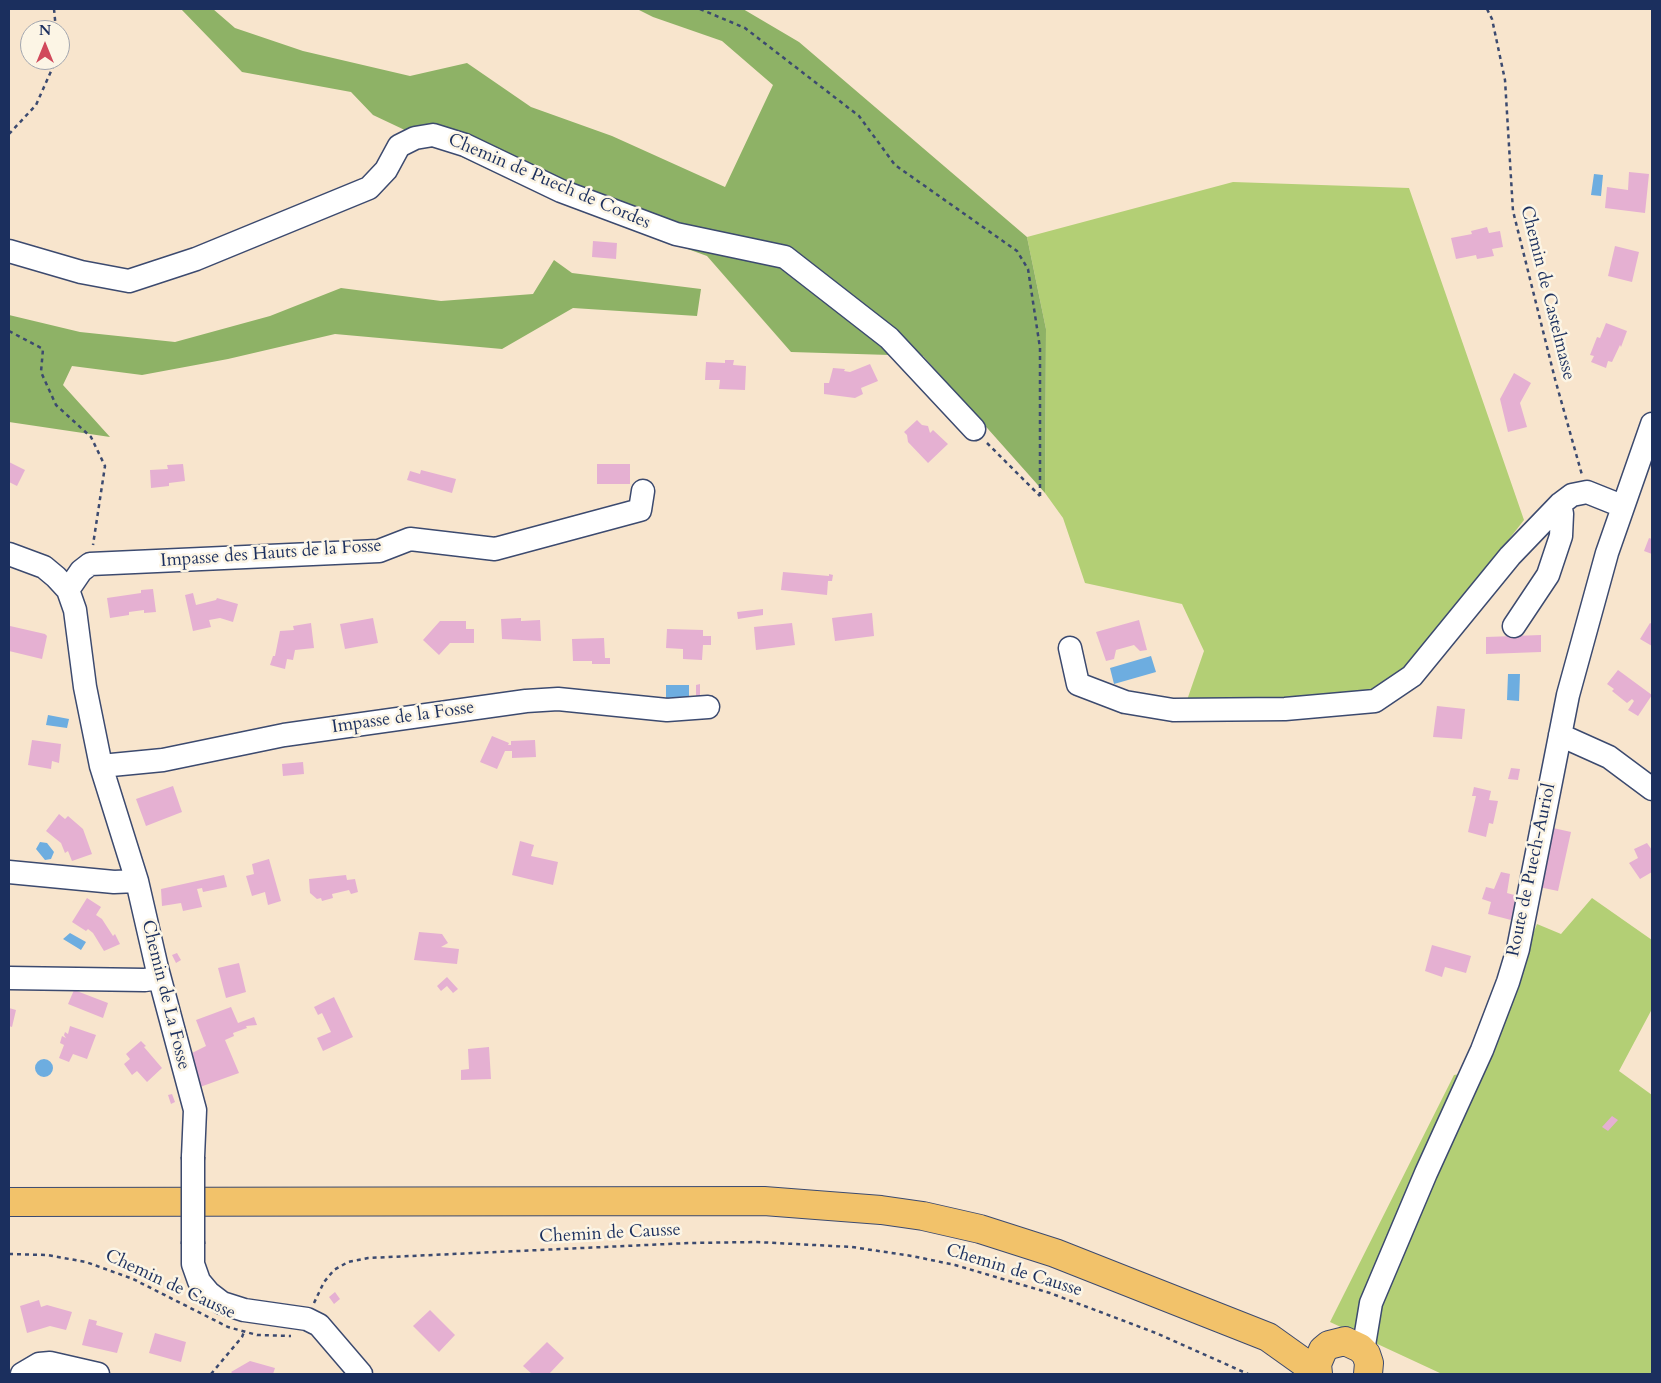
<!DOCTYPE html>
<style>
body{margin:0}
#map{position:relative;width:1661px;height:1383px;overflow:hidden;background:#f8e5cd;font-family:Cardo,serif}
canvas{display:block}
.frame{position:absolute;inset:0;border:10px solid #1b2f5e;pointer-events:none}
.north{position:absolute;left:20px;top:20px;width:50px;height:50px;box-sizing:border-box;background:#fcf5e5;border:1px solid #a2a6af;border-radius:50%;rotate:0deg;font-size:14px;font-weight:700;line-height:20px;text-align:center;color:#1b2f5e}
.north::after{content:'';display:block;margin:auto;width:18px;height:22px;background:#d1495b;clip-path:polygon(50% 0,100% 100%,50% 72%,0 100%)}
</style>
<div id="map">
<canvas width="1661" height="1383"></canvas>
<div class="frame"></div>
<div class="north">N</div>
</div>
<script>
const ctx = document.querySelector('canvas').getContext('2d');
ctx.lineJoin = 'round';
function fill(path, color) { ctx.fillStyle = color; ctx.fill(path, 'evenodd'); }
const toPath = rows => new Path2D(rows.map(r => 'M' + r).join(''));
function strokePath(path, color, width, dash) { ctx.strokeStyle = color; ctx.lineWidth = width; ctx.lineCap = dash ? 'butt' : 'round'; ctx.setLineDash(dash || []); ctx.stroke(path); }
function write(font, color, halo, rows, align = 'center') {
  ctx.font = font + ' Cardo,serif'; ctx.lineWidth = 5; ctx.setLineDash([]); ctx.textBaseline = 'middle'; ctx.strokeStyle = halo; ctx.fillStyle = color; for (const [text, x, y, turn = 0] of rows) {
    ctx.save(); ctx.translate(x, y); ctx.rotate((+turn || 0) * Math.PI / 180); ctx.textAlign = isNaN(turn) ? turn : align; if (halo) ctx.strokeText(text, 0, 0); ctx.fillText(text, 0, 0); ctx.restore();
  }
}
fill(toPath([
 [1233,182,1409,188,1524,520,1412,664,1370,696,1186,703,1204,651,1182,604,1085,583,1063,518,1045,493,1046,329,1027,237],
 [1592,898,1652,940,1652,1009,1619,1071,1652,1095,1652,1374,1442,1374,1330,1322,1454,1075,1477,1071,1537,924,1561,934]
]), '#b3cf75');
fill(toPath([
 [181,9,213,9,235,28,303,51,410,76,467,63,531,107,612,136,725,187,773,85,722,41,653,17,637,9,743,9,799,42,1027,237,1046,329,1045,493,923,356,791,352,707,256,555,201,373,115,351,92,242,72],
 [554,260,572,273,701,289,697,316,573,308,502,349,335,334,228,359,142,375,72,366,63,385,110,437,9,422,9,315,80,332,175,342,270,316,341,288,441,301,533,294]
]), '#8eb266');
fill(toPath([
 [1594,174,1603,175,1601,196,1591,195],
 [1151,656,1156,672,1114,684,1110,668],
 [1508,674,1520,674,1519,701,1507,700],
 [666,685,689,685,689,697,666,698],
 [48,715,69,719,67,728,46,725],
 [40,842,47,843,54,852,51,859,45,860,36,849],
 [70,933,86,942,81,950,63,939],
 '35 1068a9 9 0 1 1 18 0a9 9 0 1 1-18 0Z'
]), '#6dade0');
fill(toPath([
 [1629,172,1649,174,1645,213,1605,208,1607,187,1628,190],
 [1487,227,1489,233,1500,231,1503,247,1492,249,1494,256,1477,259,1476,255,1456,259,1451,238,1472,234,1471,231],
 [593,241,617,243,616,259,592,257],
 [1615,246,1639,252,1632,282,1608,276],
 [1606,323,1627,331,1621,347,1620,345,1612,362,1608,361,1606,368,1591,362,1594,356,1590,355,1597,337,1600,338],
 [725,360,734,360,733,365,746,366,745,390,719,389,720,380,705,380,706,362,725,363],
 [870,364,878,381,861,388,863,394,855,398,824,394,824,383,829,383,833,368,845,369,844,371,850,372],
 [1514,373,1531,383,1520,403,1527,427,1508,432,1500,399],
 [917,420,922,425,928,426,930,433,933,430,948,444,928,463,908,442,907,435,904,432],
 [9,462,25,470,17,486,9,482],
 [183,464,185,481,169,483,169,486,151,488,150,470,168,469,167,465],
 [597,464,630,464,630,484,597,484],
 [421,470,456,479,452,493,407,480,410,471,420,474],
 [1649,538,1652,539,1652,554,1644,551],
 [783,572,829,576,829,574,833,575,832,581,828,581,827,595,781,590],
 [153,589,156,612,144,613,144,610,129,612,129,615,110,618,107,598,141,593,141,590],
 [193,593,196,605,216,600,217,598,238,604,233,622,220,618,209,620,211,627,193,631,185,595],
 [763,609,763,615,738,619,737,612],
 [872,613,874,636,835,641,832,618],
 [373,618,378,643,345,649,340,624],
 [521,618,521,621,540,620,541,641,502,639,501,619],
 [1139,620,1147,650,1140,651,1134,645,1116,650,1114,659,1106,661,1096,632],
 [440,621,466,621,466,629,474,629,474,643,450,643,439,655,423,640],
 [311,623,314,648,295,650,293,660,287,659,285,669,270,665,273,656,275,656,280,631,294,630,293,626],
 [792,623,795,645,756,650,754,627],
 [1650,623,1652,624,1652,646,1640,639],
 [10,626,45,634,47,636,42,659,9,651],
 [667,629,703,630,703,636,711,636,711,645,703,645,702,660,683,659,683,649,666,648],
 [1541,635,1541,652,1486,654,1486,637],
 [604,638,605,658,610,658,610,664,592,664,592,661,573,661,572,639],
 [1618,670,1652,695,1638,716,1628,710,1634,701,1632,699,1627,703,1612,691,1614,689,1607,684],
 [700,684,700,696,696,696,696,685],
 [1437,706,1465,709,1462,739,1433,737],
 [492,736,509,743,508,745,511,745,511,741,535,740,536,757,512,758,512,751,505,751,497,769,480,762],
 [32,740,61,744,59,763,52,761,51,769,28,765],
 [303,762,304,774,283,776,282,764],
 [1511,768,1520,769,1518,780,1508,779],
 [173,786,182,812,146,826,136,799],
 [1474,787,1491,791,1489,800,1498,801,1493,824,1489,823,1486,837,1468,832,1476,796,1472,796],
 [59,814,65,819,68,816,83,829,92,854,72,861,68,851,65,853,61,843,46,831],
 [1553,828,1571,832,1558,891,1539,887],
 [520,841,534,845,531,856,558,862,553,885,512,875],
 [1647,843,1652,850,1652,872,1640,879,1629,863,1638,858,1634,849],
 [269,859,281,901,268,905,265,892,252,896,246,876,254,874,252,864],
 [1501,872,1510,874,1507,893,1518,896,1511,920,1488,914,1491,902,1482,899,1486,887,1494,889],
 [224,875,227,887,203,892,202,888,197,889,202,907,183,911,181,903,162,906,161,889],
 [346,875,347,880,355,879,358,892,351,894,349,890,332,894,333,898,322,901,321,898,317,899,310,893,309,879],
 [87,898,101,907,96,915,102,919,113,936,115,934,120,944,104,951,93,933,88,929,86,931,72,922],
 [419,932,442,934,448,943,441,947,459,949,457,964,414,960],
 [1432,945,1471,956,1466,973,1445,967,1442,977,1425,971],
 [177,953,181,960,176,963,172,955],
 [239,963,246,992,226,998,218,968],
 [447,977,458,989,453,993,447,986,441,991,437,986],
 [74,990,108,1003,103,1018,68,1004],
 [334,997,353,1037,323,1051,317,1038,331,1032,322,1013,318,1015,314,1007],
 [231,1007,238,1023,254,1017,257,1025,246,1026,247,1028,233,1033,234,1036,225,1040,239,1073,200,1087,190,1054,206,1046,196,1020],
 [9,1008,16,1010,12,1027,9,1026],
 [70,1026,96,1035,87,1059,73,1054,69,1062,59,1058,64,1045,60,1043,62,1036,66,1038,64,1035,65,1032,68,1034],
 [141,1041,146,1046,144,1047,162,1068,147,1082,137,1071,132,1075,124,1064,130,1059,126,1054],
 [489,1047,491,1079,461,1080,461,1070,469,1069,468,1049],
 [172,1094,175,1102,171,1104,168,1095],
 [1612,1116,1618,1120,1608,1131,1602,1127],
 [335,1292,340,1299,334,1304,329,1297],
 [39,1300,41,1307,47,1305,72,1312,66,1330,50,1326,27,1333,20,1306],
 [430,1310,455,1335,439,1352,413,1326],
 [89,1319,97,1321,96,1325,123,1333,117,1353,82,1345],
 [155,1333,186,1342,181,1362,149,1353],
 [547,1342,564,1358,549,1374,532,1374,523,1366],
 [250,1361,275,1368,273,1374,233,1374,231,1372]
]), '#e5b0d2');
const minor = toPath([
 [9,251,81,272,129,281,196,259,369,188,386,170,399,146,415,138,433,135,465,145,561,191,676,234,785,257,889,338,974,429],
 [9,554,44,567,56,577,68,590,75,610,85,687,101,766,137,881,157,968,195,1110,193,1157],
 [68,590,81,571,90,564,379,551,410,539,495,549,640,510,643,491],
 [1514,626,1548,575,1561,536,1562,514,1560,504],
 [1070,648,1078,684,1125,702,1173,710,1285,709,1375,701,1412,676,1510,556,1560,504,1572,495,1587,492,1622,506],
 [1560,735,1609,757,1652,789],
 [101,766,163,760,284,735,526,701,558,699,667,710,708,707],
 [9,872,114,882,137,881],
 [9,978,145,980,159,978],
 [193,1244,193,1264,199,1281,209,1293,222,1303,244,1310,307,1319,319,1325,361,1374],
 [1363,1351,1371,1303,1426,1173,1482,1050,1508,982,1518,949,1568,695,1607,553,1652,424],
 [22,1374,39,1364,50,1363,98,1374]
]);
const major = toPath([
 [9,1202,764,1201,881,1210,923,1216,980,1229,1055,1253,1268,1337,1317,1372],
 [1318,1374,1317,1364,1323,1350,1329,1345,1345,1341,1360,1348,1366,1354,1369,1363,1368,1374]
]);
strokePath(minor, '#3c4a6f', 25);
strokePath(major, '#3c4a6f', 30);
strokePath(toPath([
 [54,9,56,30],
 [700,9,745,28,859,116,895,165,1017,251,1028,269,1040,348,1040,496],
 [1487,9,1492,19,1505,80,1513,211,1555,379,1582,475],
 [9,134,36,105,56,60],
 [9,331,43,349,41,372,56,405,91,437,105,466,93,545],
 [987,443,1040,496],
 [9,1254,47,1255,86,1262,133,1279,228,1327,257,1335,291,1336],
 [314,1303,324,1282,334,1270,348,1262,368,1258,689,1243,757,1242,852,1247,912,1256,955,1265,1050,1293,1156,1333,1248,1374],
 [211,1374,242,1337,244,1332]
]), '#3c4a6f', 2.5, [4, 4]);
strokePath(minor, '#fff', 22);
strokePath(major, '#f2c26a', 28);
const minorBridge = toPath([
 [193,1157,193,1244]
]);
strokePath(minorBridge, '#3c4a6f', 25, []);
strokePath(minorBridge, '#fff', 22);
write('18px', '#1b2f5e', '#fcf5e5', [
 ["Chemin de Puech de Cordes",549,182,23],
 ["Chemin de Castelmasse",1547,293,76],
 ["Impasse des Hauts de la Fosse",271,554,-4],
 ["Impasse de la Fosse",403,718,-8],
 ["Route de Puech-Auriol",1532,870,-78],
 ["Chemin de La Fosse",165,995,76],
 ["Chemin de Causse",610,1234,-3],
 ["Chemin de Causse",1014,1271,17],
 ["Chemin de Causse",170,1285,25]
]);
</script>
